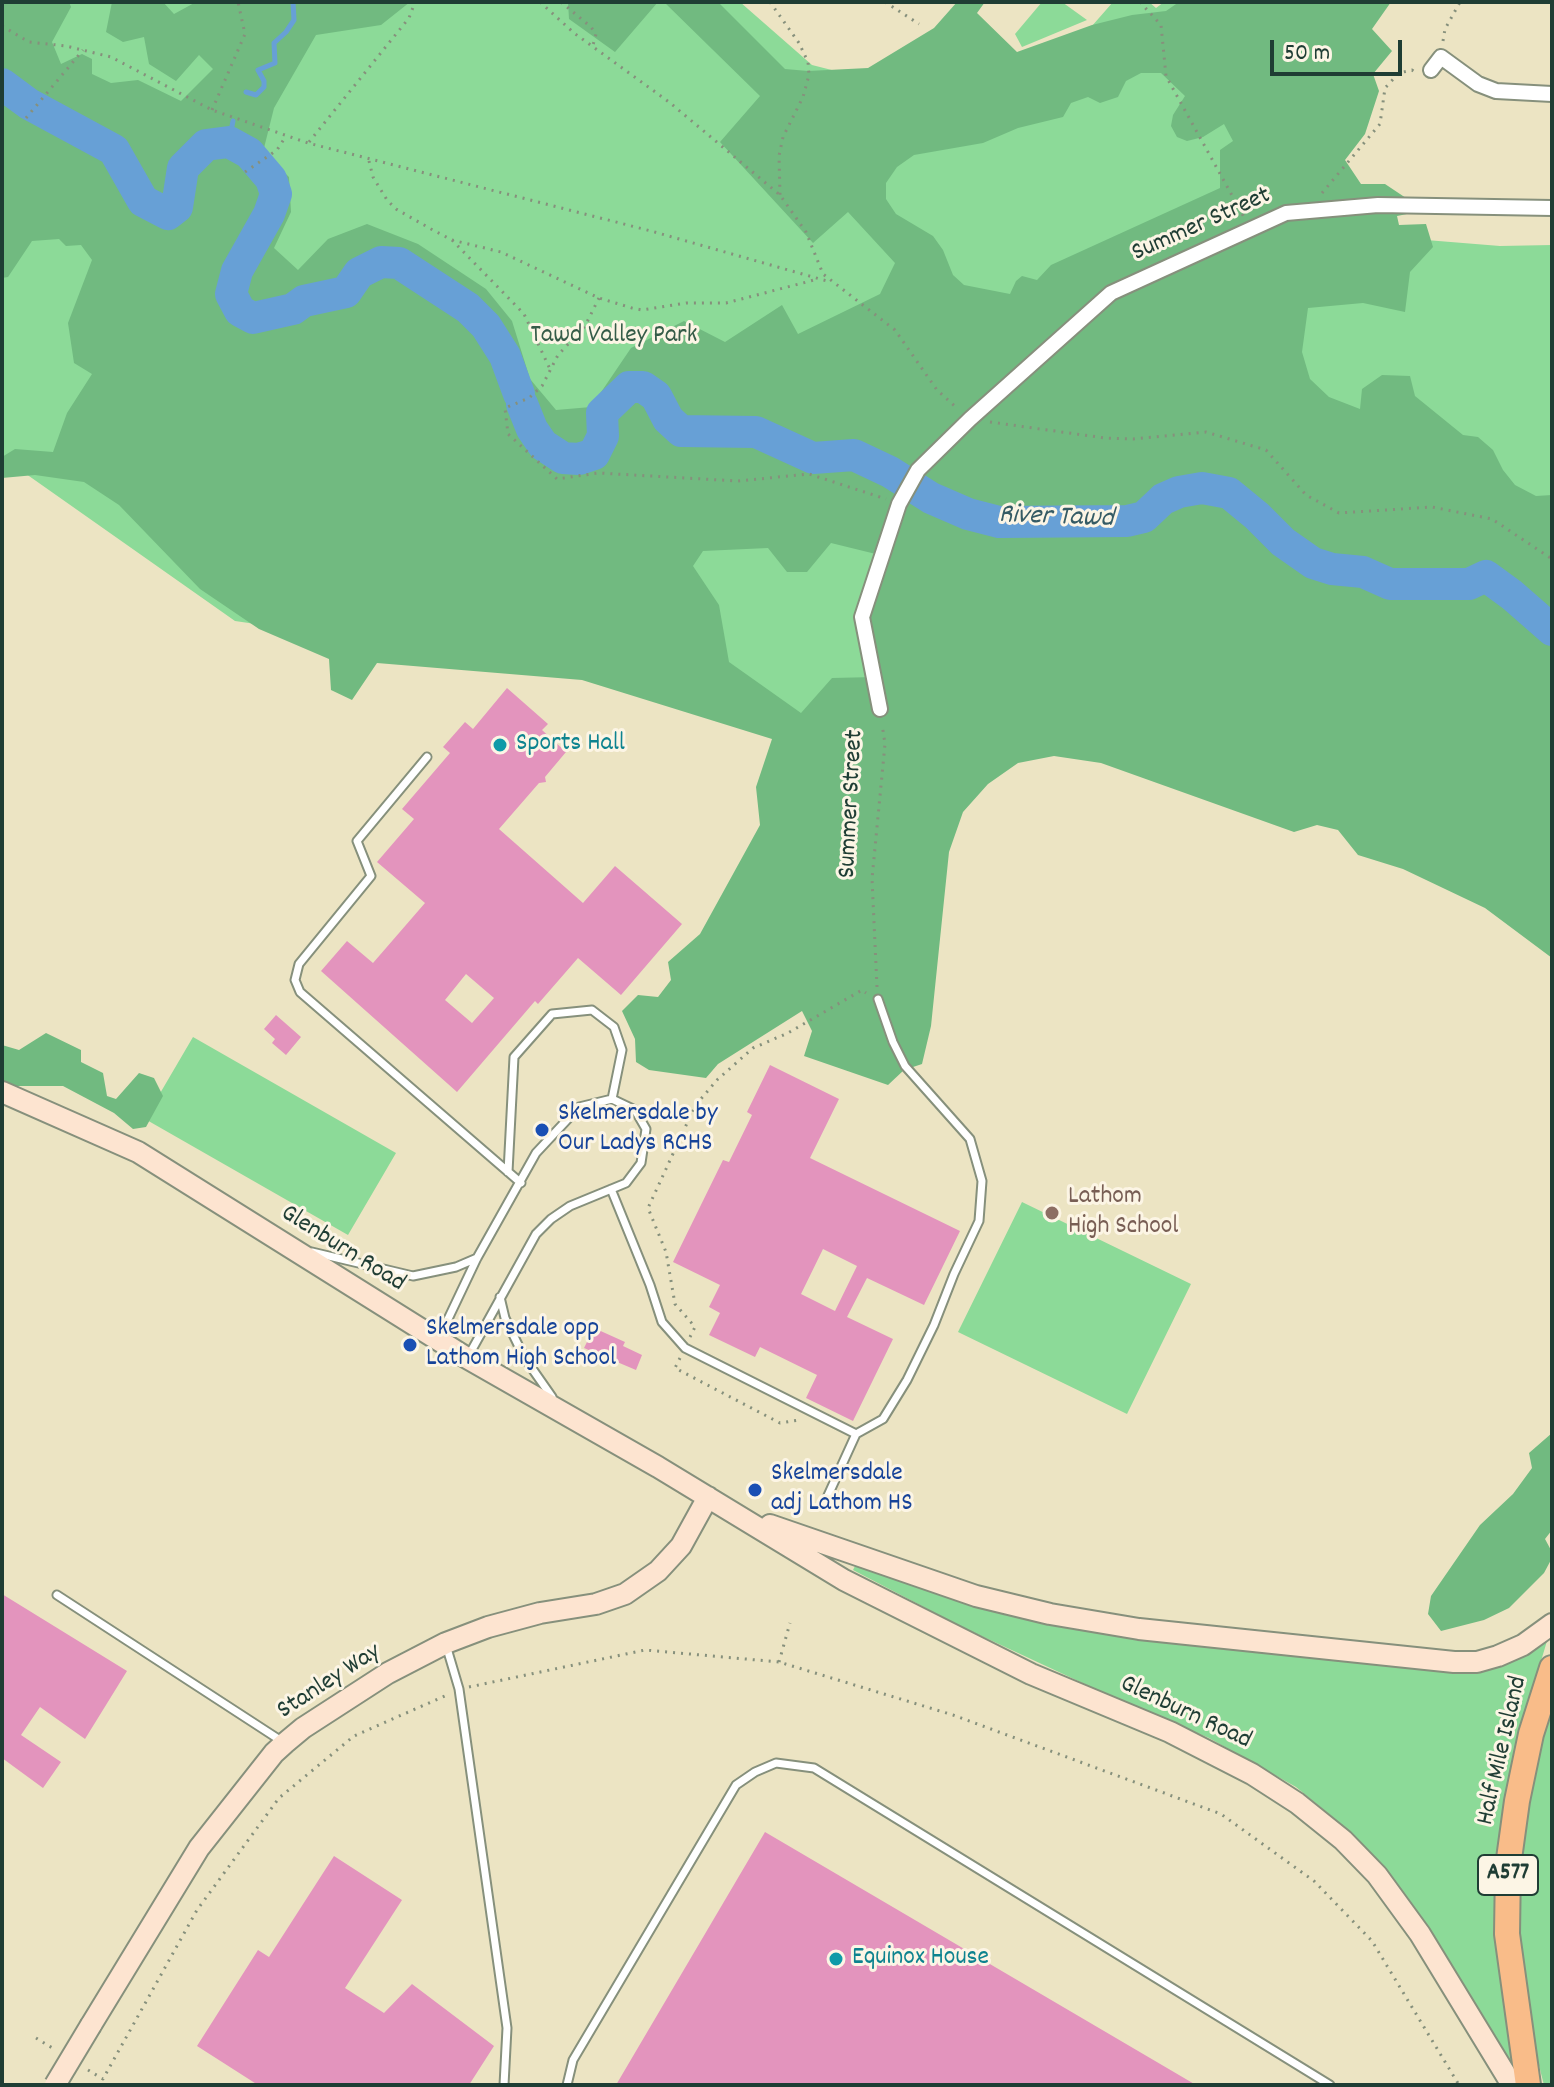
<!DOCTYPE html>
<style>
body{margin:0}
#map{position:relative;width:1554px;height:2087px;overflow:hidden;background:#ece4c3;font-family:Dekko,sans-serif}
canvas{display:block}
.frame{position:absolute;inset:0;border:4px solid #1f3d34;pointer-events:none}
.scale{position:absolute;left:1270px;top:40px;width:132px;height:36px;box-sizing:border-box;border:4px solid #1f3d34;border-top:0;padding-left:10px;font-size:24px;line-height:28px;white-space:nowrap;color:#1f3d34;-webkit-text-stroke:6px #fcf5e5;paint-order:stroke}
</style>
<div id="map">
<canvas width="1554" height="2087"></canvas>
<div class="frame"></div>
<div class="scale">50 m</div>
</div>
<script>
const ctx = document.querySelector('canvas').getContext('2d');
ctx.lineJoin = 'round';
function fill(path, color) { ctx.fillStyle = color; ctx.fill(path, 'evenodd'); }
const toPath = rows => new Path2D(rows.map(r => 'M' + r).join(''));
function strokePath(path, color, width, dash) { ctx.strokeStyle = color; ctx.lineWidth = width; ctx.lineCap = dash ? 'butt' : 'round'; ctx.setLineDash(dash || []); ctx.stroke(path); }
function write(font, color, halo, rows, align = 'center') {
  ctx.font = font + ' Dekko,sans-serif'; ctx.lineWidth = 6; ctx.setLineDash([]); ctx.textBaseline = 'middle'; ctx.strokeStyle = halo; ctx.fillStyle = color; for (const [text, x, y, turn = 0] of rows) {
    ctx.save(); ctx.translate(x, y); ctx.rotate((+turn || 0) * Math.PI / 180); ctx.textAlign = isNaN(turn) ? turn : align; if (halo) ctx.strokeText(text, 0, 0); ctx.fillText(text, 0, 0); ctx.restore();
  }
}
fill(toPath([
 [2,2,740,2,812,65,1013,116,1113,2,1149,2,1156,8,1164,2,1374,2,1302,270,1426,240,1500,246,1552,245,1552,949,1374,820,1217,766,819,735,586,672,235,621,2,457],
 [1042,2,1062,2,1087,20,1022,47,1015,34],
 [193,1037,396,1153,348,1235,145,1119],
 [1022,1202,1191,1284,1127,1414,958,1332],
 [855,1566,1007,1613,1508,1662,1547,1641,1514,1751,1497,1856,1496,1948,1513,2063,1511,2065,1438,1943,1397,1884,1347,1829,1296,1787,1209,1738,1119,1700,960,1626,853,1570],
 [1552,1703,1552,2085,1544,2085,1535,2050,1523,1974,1520,1936,1521,1869,1524,1826,1541,1740]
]), '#8cda98');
fill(toPath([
 [2,2,69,2,71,7,52,42,61,64,82,54,92,59,92,74,111,83,138,80,181,101,213,69,199,55,176,81,149,64,144,37,123,42,106,32,112,2,163,2,174,14,196,2,410,2,381,25,316,35,274,108,263,152,289,177,291,212,274,248,298,270,328,239,367,224,418,244,486,289,512,321,530,379,556,410,591,407,631,348,684,321,725,342,782,305,798,334,880,294,895,263,848,212,813,243,720,142,760,96,664,2,718,2,785,69,808,71,868,68,934,28,957,2,985,2,977,13,1017,52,1092,25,1132,15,1166,11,1179,2,1391,2,1372,29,1392,51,1373,74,1379,91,1365,134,1345,160,1361,184,1385,184,1412,202,1412,213,1397,216,1399,225,1426,224,1433,247,1410,272,1405,312,1363,303,1308,308,1302,352,1310,379,1329,397,1360,409,1362,389,1382,375,1410,376,1415,396,1463,435,1478,437,1493,450,1503,470,1515,485,1536,496,1552,495,1552,958,1485,908,1403,869,1358,855,1338,830,1317,825,1294,832,1101,763,1054,756,1018,763,988,784,963,812,949,852,931,1026,922,1064,904,1070,888,1085,804,1056,812,1031,802,1011,718,1064,706,1078,649,1070,636,1062,635,1039,622,1011,638,995,658,997,671,980,668,962,700,934,760,825,756,787,772,739,582,680,377,663,352,700,331,690,329,659,259,629,200,589,119,505,84,482,35,475,2,478,2,457,15,449,53,452,67,413,92,374,74,363,68,323,92,260,81,245,66,246,59,239,32,241,8,277,2,278],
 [1141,73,1161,73,1185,96,1173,115,1171,126,1177,137,1187,141,1203,137,1224,124,1233,141,1220,150,1220,188,1051,265,1037,280,1022,276,1016,281,1010,294,964,285,953,275,943,250,933,236,896,214,886,199,886,183,897,167,914,155,983,143,1018,128,1063,117,1071,103,1088,97,1100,103,1118,97,1126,81],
 [831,543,888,557,868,624,875,677,832,678,801,713,729,662,719,605,693,566,703,551,768,548,787,572,807,572],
 [568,2,658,2,615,52,569,19],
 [46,1033,81,1050,81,1062,103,1073,107,1096,116,1099,139,1073,154,1078,163,1096,146,1127,133,1129,114,1113,63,1086,9,1086,2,1083,2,1045,19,1050],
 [1552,1433,1552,1530,1545,1539,1552,1552,1552,1558,1544,1573,1509,1608,1484,1620,1441,1631,1428,1614,1431,1596,1480,1525,1513,1494,1532,1468,1529,1453]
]), '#71ba80');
strokePath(toPath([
 [246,92,256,95,264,87,264,81,258,70,275,63,274,43,286,32,294,20,293,2],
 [229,142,233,121]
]), '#67a0d6', 5);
strokePath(toPath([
 [2,84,29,104,114,150,143,201,168,214,177,207,183,168,206,145,229,142,249,153,271,179,276,194,269,214,237,271,231,294,240,311,253,318,293,309,304,301,346,292,359,273,381,262,399,263,468,308,486,326,505,356,519,394],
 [522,404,532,429,543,445,563,458,579,459,594,454,603,436,602,413,629,387,643,387,656,396,668,419,681,431,756,432,813,458,854,455,890,472,931,498,968,514,999,522,1127,521,1144,517,1163,499,1179,492,1202,488,1229,493,1257,516,1283,542,1313,563,1332,569,1363,572,1390,584,1469,584,1486,576,1512,595,1552,630]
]), '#67a0d6', 32);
fill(toPath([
 [507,688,548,724,542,730,566,752,545,777,546,782,539,783,499,829,583,903,615,866,682,924,621,995,578,958,538,1004,535,1001,457,1092,321,971,347,941,373,963,425,903,377,862,414,819,402,809,450,753,443,747,465,722,473,729],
 [466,974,494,998,472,1023,445,1000],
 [276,1015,301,1037,286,1055,272,1043,275,1039,264,1029],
 [770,1065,839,1099,810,1158,960,1231,924,1305,867,1278,847,1317,893,1339,853,1421,806,1398,817,1375,760,1347,755,1357,709,1335,720,1313,709,1307,720,1285,673,1262,723,1160,729,1162,752,1115,747,1112],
 [823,1249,857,1266,835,1311,801,1294],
 [594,1328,625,1342,623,1346,642,1355,636,1370,584,1348],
 [2,1594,127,1671,85,1739,40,1707,21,1735,61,1762,43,1788,2,1758],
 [765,1832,1196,2085,616,2085],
 [334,1856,402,1900,345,1988,384,2013,412,1984,494,2046,469,2085,258,2085,197,2046,258,1950,269,1957]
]), '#e394bd');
const lane = toPath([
 [427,757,357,841,371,876,299,964,295,980,300,992,521,1183],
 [508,1172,514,1057,552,1014,592,1010,614,1027,622,1050,612,1099],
 [611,1189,650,1285,662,1322,685,1348,856,1434,883,1419,907,1380,934,1325,954,1274,979,1221,982,1181,970,1139,905,1066,893,1042,878,999],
 [312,1252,413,1276,456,1267,477,1258],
 [500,1297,505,1318,524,1357,552,1397],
 [439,1338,477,1258,536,1153,579,1107,612,1099,635,1110,646,1129,641,1163,626,1183,570,1206,551,1219,536,1234,469,1355],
 [825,1502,856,1434],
 [57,1595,283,1742],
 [446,1645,459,1689,507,2028,504,2085],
 [567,2085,573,2060,736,1785,755,1772,776,1763,814,1768,1330,2085]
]);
const street = toPath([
 [1431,70,1441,57,1478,84,1496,91,1552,94],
 [880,709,862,617,899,504,918,470,970,419,1111,293,1286,213,1378,205,1552,208]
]);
const secondary = toPath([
 [2,1092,138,1152,467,1358,658,1467,844,1580,1031,1674,1170,1732,1252,1774,1297,1803,1343,1840,1377,1875,1420,1934,1512,2085],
 [770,1525,976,1596,1050,1614,1139,1629,1454,1662,1477,1662,1498,1656,1523,1645,1552,1624],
 [91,2025,199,1848,274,1753,285,1743,303,1728,388,1673,446,1643,488,1627,540,1613,596,1604,625,1594,658,1571,681,1546,708,1497]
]);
const primary = toPath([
 [1528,2085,1507,1934,1508,1866,1517,1801,1531,1734,1552,1668]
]);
strokePath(lane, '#86907c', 11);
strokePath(street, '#86907c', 18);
strokePath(secondary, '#86907c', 24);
strokePath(primary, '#86907c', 28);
strokePath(toPath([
 [540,2,574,33,669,102,780,195,806,232,823,274,895,330,937,390,958,409],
 [561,2,591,27,596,34,593,45],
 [770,2,799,43,808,62,809,75,803,97,783,137,779,156,780,195],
 [885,2,919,24],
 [1140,2,1161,25,1166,76,1244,217],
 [2,26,29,42,66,46,111,57,212,110,308,143,651,231,827,281],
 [1443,41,1445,29,1460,2],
 [212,110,245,34,238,2],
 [26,118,83,50],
 [309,142,409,18,415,2],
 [369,161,373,177,387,200,396,209,431,229,452,240,501,252,599,298,632,308,642,310,686,303,726,303,818,279],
 [245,172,277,150,286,136],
 [1322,193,1380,124,1385,88,1399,73,1412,70,1415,72],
 [452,240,524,314,550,369],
 [599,298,585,326,558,355,542,386,529,398,505,408,508,434,557,479,598,473,738,481,809,474,886,499],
 [990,422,1105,438,1133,439,1206,432,1266,450,1306,495,1339,513,1432,507,1492,519,1552,559],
 [877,987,872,879,885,744,882,724],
 [690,1337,695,1327,675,1304,666,1252,648,1208,695,1106,717,1080,753,1048,788,1033,862,990,866,993],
 [680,1358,675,1368,780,1423,799,1420],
 [779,1662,790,1623],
 [469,1687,645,1650,779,1662,953,1715,1221,1814,1314,1881,1372,1941,1459,2085],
 [36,2038,54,2049],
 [88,2070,103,2079,197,1910,279,1798,354,1736,447,1695]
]), '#86907c', 3, [2, 6]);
strokePath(lane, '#fff', 7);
strokePath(street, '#fff', 14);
strokePath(secondary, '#fde4d0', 20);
strokePath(primary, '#f9bc89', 24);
const secondaryBridge = toPath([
 [55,2085,91,2025]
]);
strokePath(secondaryBridge, '#86907c', 24, []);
strokePath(secondaryBridge, '#fde4d0', 20);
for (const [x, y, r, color] of [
 [500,745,8,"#0f9aa8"],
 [542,1130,8,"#1a4fb4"],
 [1052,1213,8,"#8d6e63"],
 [410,1345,8,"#1a4fb4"],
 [755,1490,8,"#1a4fb4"],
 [836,1959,8,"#0f9aa8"]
]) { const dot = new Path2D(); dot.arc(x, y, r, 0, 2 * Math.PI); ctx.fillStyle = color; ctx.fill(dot); strokePath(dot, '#fcf5e5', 3); }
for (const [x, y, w] of [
 [1508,1875,60]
]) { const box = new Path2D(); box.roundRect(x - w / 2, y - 20, w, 40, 6); ctx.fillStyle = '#fcf5e5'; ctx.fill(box); strokePath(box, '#1f3d34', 2); }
write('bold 24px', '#1f3d34', null, [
 ["A577",1508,1875]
]);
write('26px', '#1f3d34', '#fcf5e5', [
 ["Summer Street",1202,226,-24],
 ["Summer Street",853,804,-87],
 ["Glenburn Road",342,1250,32],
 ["Stanley Way",330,1683,-33],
 ["Glenburn Road",1185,1714,25],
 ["Half Mile Island",1504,1751,-77]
]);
write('26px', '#355c48', '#fcf5e5', [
 ["Tawd Valley Park",614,337]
]);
write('26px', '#0d838f', '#fcf5e5', [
 ["Sports Hall",516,745],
 ["Equinox House",852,1959]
], 'left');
write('26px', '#164399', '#fcf5e5', [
 ["Skelmersdale by",558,1115],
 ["Our Ladys RCHS",558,1145],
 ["Skelmersdale opp",426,1330],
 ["Lathom High School",426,1360],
 ["Skelmersdale",771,1475],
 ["adj Lathom HS",771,1505]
], 'left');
write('26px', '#785e54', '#fcf5e5', [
 ["Lathom",1068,1198],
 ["High School",1068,1228]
], 'left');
write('italic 28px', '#355b65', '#fcf5e5', [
 ["River Tawd",1056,519,2]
]);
</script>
